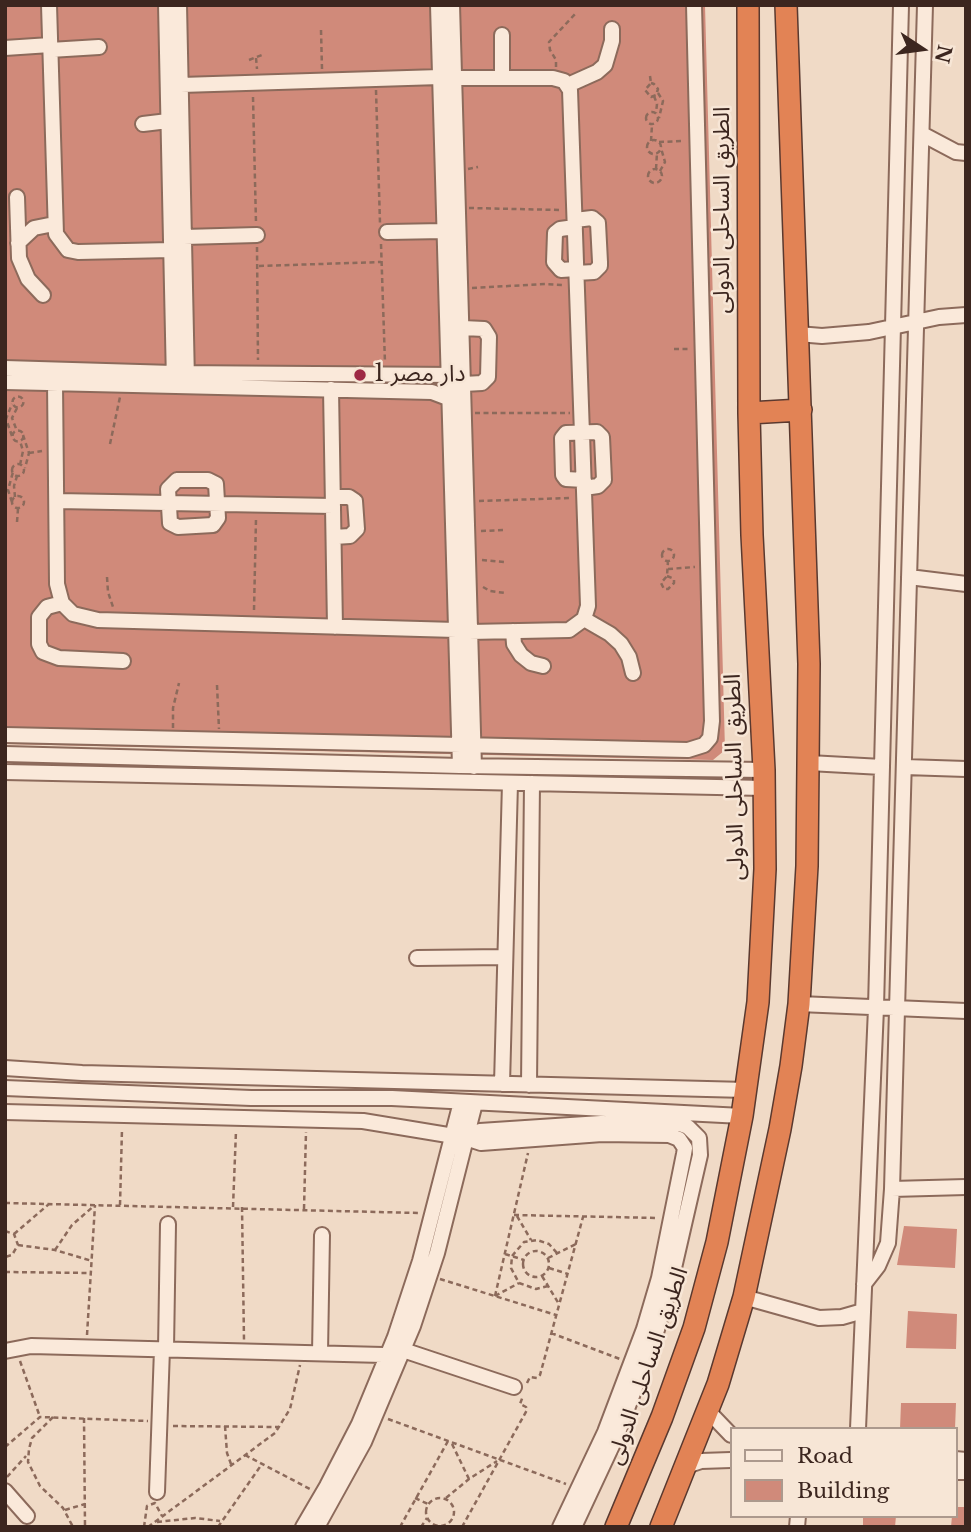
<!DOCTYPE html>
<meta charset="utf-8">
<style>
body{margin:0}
#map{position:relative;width:971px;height:1532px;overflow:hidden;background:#f0dac6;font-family:"Libre Baskerville",serif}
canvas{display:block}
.frame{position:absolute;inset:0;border:7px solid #3c261f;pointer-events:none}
.legend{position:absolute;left:730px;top:1427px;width:228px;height:91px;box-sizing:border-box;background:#f7e6d6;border:2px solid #ac998d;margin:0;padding:9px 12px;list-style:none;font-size:21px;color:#3c261f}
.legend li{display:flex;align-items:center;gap:14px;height:35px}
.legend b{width:35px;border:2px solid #ac998d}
.north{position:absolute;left:887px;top:14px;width:70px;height:70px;-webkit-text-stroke:5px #f7e6d6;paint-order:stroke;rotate:103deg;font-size:19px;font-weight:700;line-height:28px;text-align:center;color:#3c261f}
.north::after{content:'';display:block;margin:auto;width:24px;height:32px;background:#3c261f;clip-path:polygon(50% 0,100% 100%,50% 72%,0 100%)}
</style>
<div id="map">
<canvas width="971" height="1532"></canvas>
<div class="frame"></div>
<ul class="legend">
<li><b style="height:9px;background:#fae9da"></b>Road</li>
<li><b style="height:19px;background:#d08a7a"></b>Building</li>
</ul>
<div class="north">N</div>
</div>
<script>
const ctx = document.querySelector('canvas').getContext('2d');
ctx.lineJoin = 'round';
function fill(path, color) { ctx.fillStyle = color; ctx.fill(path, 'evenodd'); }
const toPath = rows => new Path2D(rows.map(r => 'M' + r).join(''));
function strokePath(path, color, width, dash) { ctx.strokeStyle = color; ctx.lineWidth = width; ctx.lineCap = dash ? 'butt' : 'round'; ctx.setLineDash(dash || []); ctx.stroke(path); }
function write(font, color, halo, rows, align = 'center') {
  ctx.font = font + ' "Libre Baskerville","Noto Sans Arabic",serif'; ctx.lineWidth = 5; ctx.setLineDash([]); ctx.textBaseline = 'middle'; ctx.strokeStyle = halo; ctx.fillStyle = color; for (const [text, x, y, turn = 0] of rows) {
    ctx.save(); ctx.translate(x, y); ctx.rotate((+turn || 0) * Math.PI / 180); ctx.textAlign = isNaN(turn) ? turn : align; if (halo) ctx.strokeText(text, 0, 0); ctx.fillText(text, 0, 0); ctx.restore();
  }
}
fill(toPath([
 [5,5,705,5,725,750,713,760,5,744],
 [904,1226,957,1229,955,1268,897,1265],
 [908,1311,957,1314,956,1349,906,1348],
 [901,1403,956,1403,955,1429,900,1429],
 [955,1507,966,1507,966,1527,951,1527,952,1516,955,1516],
 [863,1516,896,1516,895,1527,863,1527]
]), '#d08a7a');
const minor = toPath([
 [49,5,56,234,68,250,78,252,171,250],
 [166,5,174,382],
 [179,5,187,381],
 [438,5,460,766],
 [452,5,474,767],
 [5,48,50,45],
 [50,50,99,47],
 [455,78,553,78,564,81,570,90,588,606,584,619,569,630,469,632],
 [502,78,502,35],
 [181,85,440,77],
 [568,85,597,72,605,65,612,41,612,29],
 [143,124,168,121],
 [922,134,956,152,966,153],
 [17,197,19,258,28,279,43,295],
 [575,220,592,218,598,223,600,262,600,266,594,272,576,273],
 [575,227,560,229,555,233,554,262,561,270,576,269],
 [387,232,444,231],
 [184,237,257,235],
 [18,243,34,228,54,224],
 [463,328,484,329,489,337,488,377,482,383,464,384],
 [798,334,822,336,869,332,939,317,966,315],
 [5,368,173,373,456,375],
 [5,382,432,392,453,400],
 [55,383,57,584,62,603,73,614,98,620,456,630],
 [331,389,335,627],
 [177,480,208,480,216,484,218,518,213,525,178,527,170,523,168,489,177,480],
 [584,480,566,479,563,475,562,438,566,433,597,432,602,437,604,480,598,486,584,488],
 [333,497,349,497,355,501,357,529,350,536,334,537],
 [57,501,333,506],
 [909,577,966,584],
 [62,603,47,607,39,617,39,644,43,652,59,658,123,661],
 [584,619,610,634,621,644,629,657,633,673],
 [513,631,514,644,521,655,531,663,543,666],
 [5,735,688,750,704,745,710,738,712,721,694,5],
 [5,754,460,766,764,770],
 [809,763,882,767],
 [905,767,966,769],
 [5,772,764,788],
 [417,958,505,957],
 [799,1004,966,1011],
 [5,1068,82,1073,746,1090],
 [502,1084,510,783],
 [529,1085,532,783],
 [5,1088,251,1098,392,1098,742,1116],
 [5,1112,363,1121,466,1138,481,1143,602,1134,669,1135,679,1139,685,1148,684,1154,659,1278,644,1329,605,1432,560,1527],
 [466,1138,480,1131,601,1123,680,1124,688,1127,699,1138,700,1155,671,1281,656,1333,617,1435,574,1527],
 [892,1189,966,1187],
 [864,1284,878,1266,888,1243,892,1189,925,5],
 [744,1297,819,1318,842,1317,863,1311],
 [166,1349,168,1224],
 [5,1351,31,1346,383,1355,403,1350,514,1387],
 [320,1353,322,1235],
 [708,1411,731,1435],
 [858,1429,876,1008,901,5],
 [955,1459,966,1460],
 [686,1466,701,1461,731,1460],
 [955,1472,966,1472],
 [5,1491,27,1516],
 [157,1492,162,1349],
 [303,1527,327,1486,359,1424,395,1337,420,1261,461,1102],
 [317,1527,364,1442,413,1326,437,1253,475,1103],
 [797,1527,798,1516]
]);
const highway = toPath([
 [749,413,801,410],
 [616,1527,662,1417,694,1328,717,1242,742,1116,758,1002,765,869,764,770,752,535,749,413,748,5],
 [661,1527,718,1384,744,1297,780,1129,791,1066,799,1004,807,866,809,664,786,5]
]);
strokePath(minor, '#8c6a5b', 18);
strokePath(highway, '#5a392f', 24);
strokePath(toPath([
 [321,30,322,69],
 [256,58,257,69],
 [249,60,262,55],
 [556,67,556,60,550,50,549,42,576,13],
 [650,76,651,83,645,90,651,97,656,95,658,89,654,84,651,83],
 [376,90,380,223],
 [658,93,663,101,659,118],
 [654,96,657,104,656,113],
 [253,97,256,223],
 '646 118a6 6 0 1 1 12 0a6 6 0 1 1-12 0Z',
 '647 147a7 7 0 1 1 14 0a7 7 0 1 1-14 0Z',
 [651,141,652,125],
 [659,142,683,141],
 [468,169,478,167],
 [656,169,657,153],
 '648 176a7 7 0 1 1 14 0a7 7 0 1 1-14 0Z',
 [660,171,665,162,661,148],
 [469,208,561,210],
 [381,244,385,363],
 [257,247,258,360],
 [259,266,381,262],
 [472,288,545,284,563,285],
 [674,349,689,349],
 '12.5 402a5.5 5.5 0 1 1 11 0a5.5 5.5 0 1 1-11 0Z',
 [17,408,12,418,17,431],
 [475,413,570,413],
 '12.5 436a5.5 5.5 0 1 1 11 0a5.5 5.5 0 1 1-11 0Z',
 [23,435,29,453,25,468],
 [12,436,6,419,12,404],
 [110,444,120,397],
 [29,453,42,451],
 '12 470a6 6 0 1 1 12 0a6 6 0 1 1-12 0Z',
 [20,465,23,451,20,441],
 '12 502a6 6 0 1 1 12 0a6 6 0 1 1-12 0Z',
 [15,497,14,486,17,476],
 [479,501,570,498],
 [12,502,8,490,13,472],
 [17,522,18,509],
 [481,531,505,530],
 '662 555a6 6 0 1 1 12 0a6 6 0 1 1-12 0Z',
 [482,560,504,562],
 [668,569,695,567],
 [667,576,674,579,674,583,668,589,664,589,661,583,667,576,668,561],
 [107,577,108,592,113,607],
 [483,587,490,591,505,593],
 [254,610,256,519],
 [217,685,219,729],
 [173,728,173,708,179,683],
 [5,1203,419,1213],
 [120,1205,122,1129],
 [233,1207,236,1131],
 [242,1207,244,1340],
 [304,1209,306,1132],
 [514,1215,658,1218],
 [517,1216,531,1240],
 [5,1231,14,1234,18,1245,12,1255,5,1257],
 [14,1234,49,1204],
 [18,1245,55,1250,92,1261],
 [55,1250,72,1225,95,1205],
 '523 1264a13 13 0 1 1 26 0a13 13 0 1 1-26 0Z',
 [505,1254,524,1260],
 [548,1258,576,1244],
 [549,1268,568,1274],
 [5,1272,91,1273],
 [542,1276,559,1304],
 [440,1279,556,1315],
 [548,1286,536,1289,519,1283,511,1268,512,1256,524,1242,537,1240,549,1244,557,1253],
 [495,1296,528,1153],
 [495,1296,519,1283],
 [551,1333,620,1359],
 [87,1335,95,1205],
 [20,1361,40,1417],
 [527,1383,530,1377,537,1378,540,1375,583,1217],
 [53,1417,32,1438,29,1449,28,1462,40,1486,63,1508,73,1527],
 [84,1418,85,1527],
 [388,1419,566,1484],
 [173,1426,278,1427],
 [225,1426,227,1453,231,1464],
 [452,1444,469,1479],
 [5,1447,40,1417,148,1421],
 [245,1455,310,1489],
 [7,1477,26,1456],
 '426 1512a14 14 0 1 1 28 0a14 14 0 1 1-28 0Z',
 [415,1498,428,1504],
 [446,1498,469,1479,497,1461],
 [65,1510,85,1504],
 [157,1522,195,1518,220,1521],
 [144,1527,147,1506,155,1503,162,1516],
 [148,1527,275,1433,290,1409,300,1365],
 [218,1527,262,1464],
 [400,1527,448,1441],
 [421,1527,427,1518],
 [462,1527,527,1410,526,1407,520,1404,523,1396]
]), '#8c6a5b', 2.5, [5, 3.5]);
strokePath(minor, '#fae9da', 14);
strokePath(highway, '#e28355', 21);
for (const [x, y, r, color] of [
 [360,375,7,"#9e2844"]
]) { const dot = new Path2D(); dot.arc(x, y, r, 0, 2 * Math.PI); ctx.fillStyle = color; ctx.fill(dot); strokePath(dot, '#f7e6d6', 2.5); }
write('23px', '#3c261f', '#f7e6d6', [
 ["الطريق الساحلى الدولى",723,210,-90],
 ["الطريق الساحلى الدولى",735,777,-91],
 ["الطريق الساحلى الدولى",648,1366,-71]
]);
write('23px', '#3c261f', '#f7e6d6', [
 ["دار مصر 1",374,375]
], 'left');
</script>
